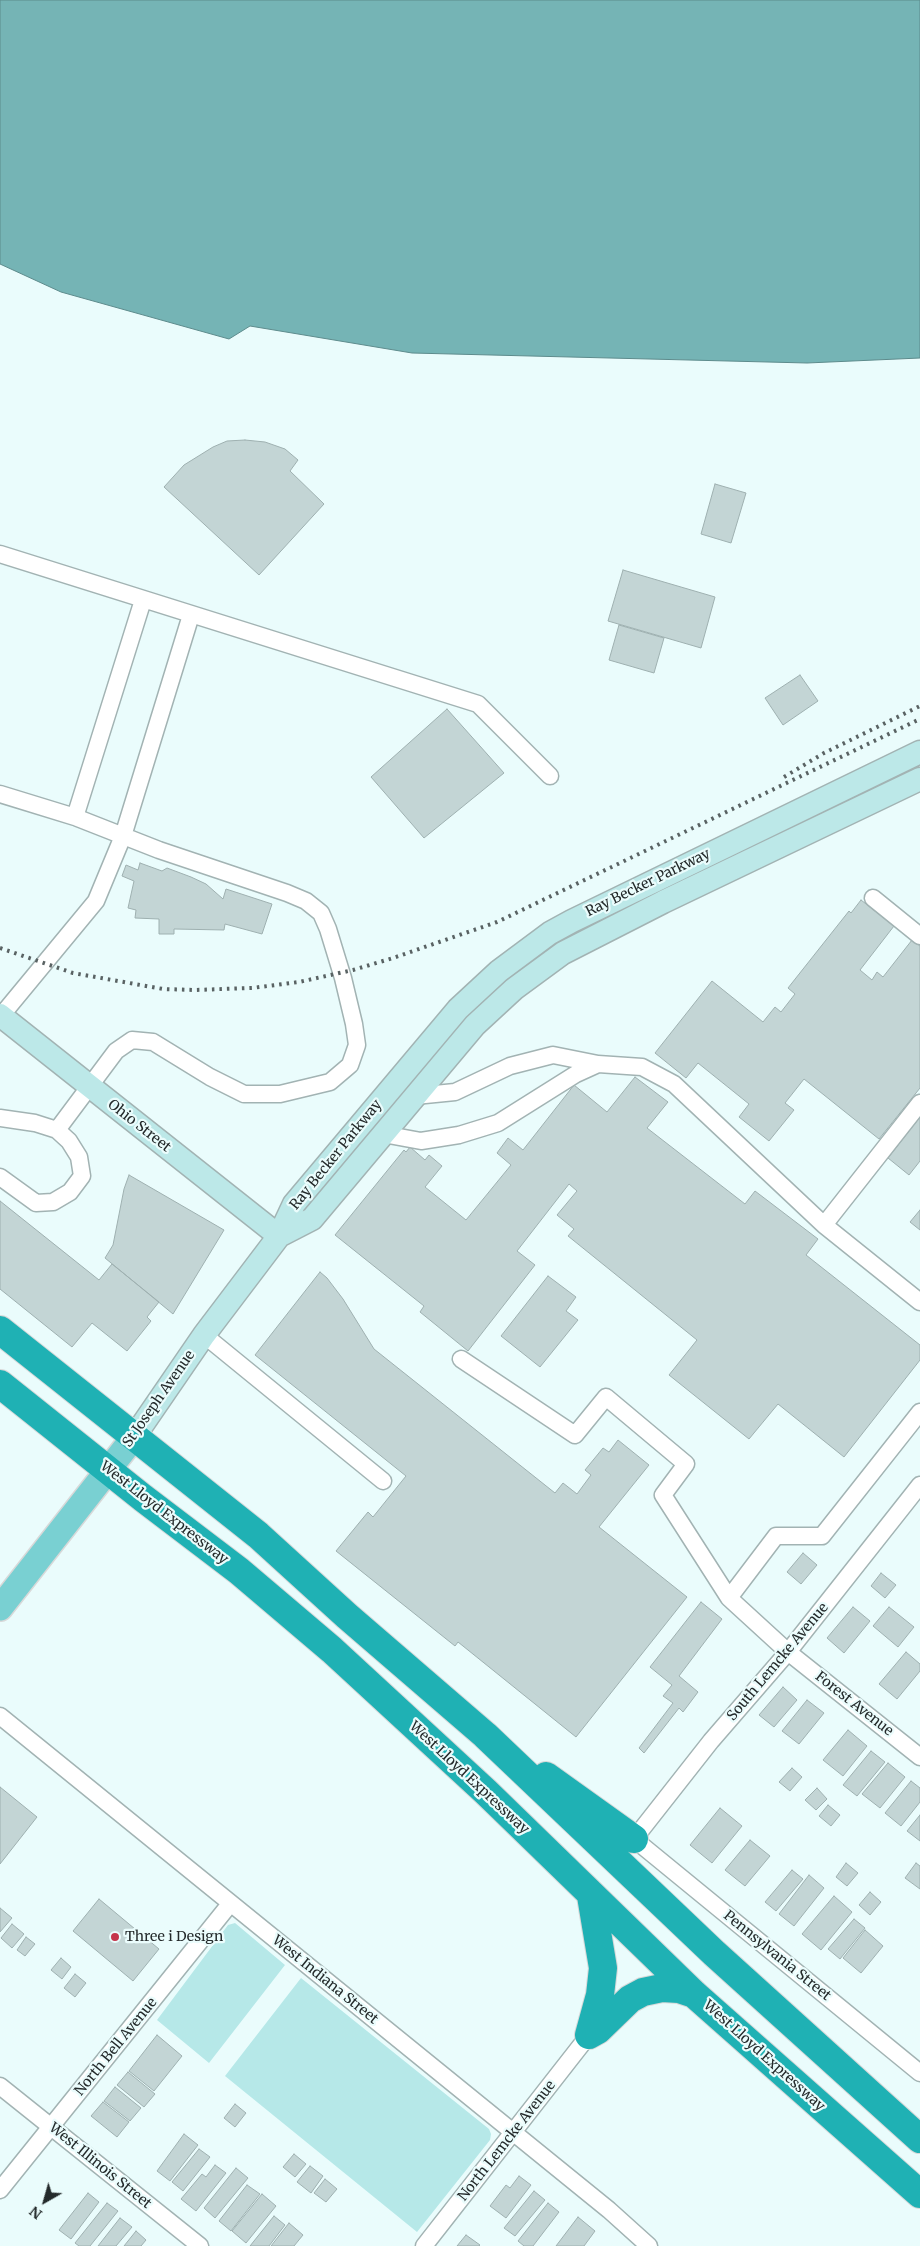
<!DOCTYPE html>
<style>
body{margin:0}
#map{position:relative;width:920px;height:2246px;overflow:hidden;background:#eafcfc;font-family:Merriweather,serif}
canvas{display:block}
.north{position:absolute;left:20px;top:2176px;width:50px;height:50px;-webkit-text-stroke:4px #eafcfc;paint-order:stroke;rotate:218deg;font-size:14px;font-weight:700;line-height:20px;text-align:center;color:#242a2b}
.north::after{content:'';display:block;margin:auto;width:18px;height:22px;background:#242a2b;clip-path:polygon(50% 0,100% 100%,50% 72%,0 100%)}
</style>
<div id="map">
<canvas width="920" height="2246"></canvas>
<div class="north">N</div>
</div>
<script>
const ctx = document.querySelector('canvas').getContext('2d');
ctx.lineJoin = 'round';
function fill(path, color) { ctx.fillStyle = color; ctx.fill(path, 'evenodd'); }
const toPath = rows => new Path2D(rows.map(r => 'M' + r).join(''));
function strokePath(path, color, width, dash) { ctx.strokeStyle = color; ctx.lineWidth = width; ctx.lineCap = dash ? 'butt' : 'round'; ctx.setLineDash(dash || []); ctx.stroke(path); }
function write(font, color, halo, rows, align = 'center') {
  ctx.font = font + ' Merriweather,serif'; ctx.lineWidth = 4.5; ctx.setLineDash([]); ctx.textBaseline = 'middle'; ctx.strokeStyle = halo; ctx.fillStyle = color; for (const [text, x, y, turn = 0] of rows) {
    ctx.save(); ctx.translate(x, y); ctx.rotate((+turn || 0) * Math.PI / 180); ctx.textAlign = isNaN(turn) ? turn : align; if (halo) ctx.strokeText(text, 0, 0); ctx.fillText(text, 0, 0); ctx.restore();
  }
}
fill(toPath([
 [235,1923,285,1965,209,2063,157,2020,228,1925],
 [301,1978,489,2129,491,2134,490,2140,417,2232,225,2076]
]), '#b6e8e8');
const water = toPath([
 [0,0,920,0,920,358,807,363,412,353,250,326,229,339,61,292,0,264,0,0]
]);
fill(water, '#75b4b5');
strokePath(water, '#5d8b8c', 1);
const building = toPath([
 [245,440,265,442,285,449,298,460,290,471,324,504,259,575,164,487,184,465,213,447,227,441,245,440],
 [715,484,746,493,731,543,701,534,715,484],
 [623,570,715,597,701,648,608,621,623,570],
 [619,625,664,638,654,673,609,660,619,625],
 [800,675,818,701,783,725,765,698,800,675],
 [447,709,504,773,424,838,371,777,447,709],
 [140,863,162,871,167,868,191,877,206,884,223,899,226,889,272,904,262,934,225,924,224,930,174,929,174,934,159,934,159,919,135,918,136,910,128,908,134,881,122,876,126,865,138,870,140,863],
 [861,900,894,926,860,970,872,980,877,972,883,977,912,940,920,946,920,1088,879,1139,804,1079,785,1103,794,1110,769,1141,739,1117,749,1104,698,1063,686,1078,655,1053,712,981,763,1022,775,1007,781,1012,795,994,788,988,849,911,851,913,861,900],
 [635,1077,668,1102,647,1128,745,1204,755,1191,818,1239,806,1255,920,1345,920,1360,844,1457,778,1404,749,1439,669,1375,697,1340,568,1236,574,1229,557,1215,577,1191,569,1184,517,1251,535,1265,468,1351,420,1312,424,1306,335,1235,404,1150,406,1152,410,1147,425,1160,429,1155,442,1166,425,1187,466,1220,511,1165,497,1153,508,1138,523,1150,574,1085,607,1112,635,1077],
 [920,1117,920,1161,909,1175,888,1158,920,1117],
 [129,1175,224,1230,173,1314,105,1258,113,1245,124,1189,129,1175],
 [0,1201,99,1280,112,1264,159,1302,147,1317,151,1321,127,1351,92,1323,72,1347,0,1289,0,1201],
 [920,1210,920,1230,910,1222,920,1210],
 [320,1272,327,1278,343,1299,374,1349,555,1493,563,1483,577,1494,591,1475,585,1470,603,1448,609,1452,618,1440,649,1465,599,1527,687,1597,576,1737,458,1642,455,1646,336,1551,368,1512,373,1517,406,1476,255,1355,320,1272],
 [548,1276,576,1297,566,1311,578,1320,540,1367,501,1336,548,1276],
 [803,1553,817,1565,801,1584,787,1572,803,1553],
 [881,1573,896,1585,885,1598,871,1586,881,1573],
 [701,1602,722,1619,679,1676,698,1692,683,1712,679,1708,644,1753,639,1748,673,1703,663,1696,672,1685,650,1667,701,1602],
 [853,1607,870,1621,844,1653,827,1638,853,1607],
 [889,1607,914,1627,898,1647,873,1626,889,1607],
 [906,1652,920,1664,920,1671,897,1699,879,1684,906,1652],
 [783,1687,797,1700,774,1727,759,1715,783,1687],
 [807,1700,824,1713,799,1744,782,1731,807,1700],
 [848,1730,867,1746,843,1776,823,1760,848,1730],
 [871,1751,885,1762,857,1796,843,1785,871,1751],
 [888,1763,905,1777,880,1808,862,1794,888,1763],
 [792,1768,802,1777,790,1791,779,1782,792,1768],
 [911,1781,920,1788,920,1802,901,1826,885,1813,911,1781],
 [0,1787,37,1817,0,1864,0,1787],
 [817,1788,827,1799,816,1810,805,1800,817,1788],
 [828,1805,840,1815,831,1826,819,1816,828,1805],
 [720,1808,742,1826,712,1863,690,1845,720,1808],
 [920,1815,920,1841,907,1831,920,1815],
 [750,1840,770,1856,745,1886,725,1870,750,1840],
 [846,1863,858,1873,847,1886,836,1877,846,1863],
 [916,1863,920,1866,920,1889,905,1878,916,1863],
 [792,1870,803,1879,776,1911,765,1902,792,1870],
 [809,1875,824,1888,794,1926,779,1914,809,1875],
 [870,1892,881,1902,870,1915,859,1905,870,1892],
 [834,1896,852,1912,821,1950,802,1934,834,1896],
 [99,1899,159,1949,133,1981,73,1931,99,1899],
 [0,1908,12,1918,0,1932,0,1908],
 [854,1919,865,1928,840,1959,828,1949,854,1919],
 [12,1924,24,1934,12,1948,1,1938,12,1924],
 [865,1930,883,1946,861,1973,843,1958,865,1930],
 [26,1937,35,1944,25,1956,17,1950,26,1937],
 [61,1958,71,1967,62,1979,51,1970,61,1958],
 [75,1974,86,1983,75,1997,64,1988,75,1974],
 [157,2035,182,2056,154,2091,129,2071,157,2035],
 [128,2072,155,2094,144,2107,117,2085,128,2072],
 [115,2087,141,2108,130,2121,104,2101,115,2087],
 [103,2102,129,2122,117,2137,91,2116,103,2102],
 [235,2104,246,2113,235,2127,224,2118,235,2104],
 [184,2134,198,2145,170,2181,157,2171,184,2134],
 [199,2149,210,2157,183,2191,172,2182,199,2149],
 [294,2154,306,2164,295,2177,283,2167,294,2154],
 [215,2165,226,2173,196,2211,181,2199,202,2174,206,2177,215,2165],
 [310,2166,323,2176,311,2193,297,2182,310,2166],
 [236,2168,248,2178,215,2218,204,2208,236,2168],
 [519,2176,531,2185,506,2218,490,2206,506,2185,510,2188,519,2176],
 [325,2179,337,2189,326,2202,314,2193,325,2179],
 [247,2185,260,2194,231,2231,219,2221,247,2185],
 [534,2191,545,2200,515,2236,504,2228,534,2191],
 [88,2193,99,2202,71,2239,59,2230,88,2193],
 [262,2194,276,2206,246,2243,232,2231,262,2194],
 [107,2203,118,2211,90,2246,79,2246,75,2243,107,2203],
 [548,2203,559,2212,533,2246,524,2246,518,2241,548,2203],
 [274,2216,285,2225,269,2246,250,2246,274,2216],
 [578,2217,595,2231,584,2246,556,2246,578,2217],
 [120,2218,132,2227,116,2246,98,2246,120,2218],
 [289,2223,303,2235,294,2246,271,2246,289,2223],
 [136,2231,146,2240,141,2246,124,2246,136,2231],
 [466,2235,480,2245,479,2246,457,2246,466,2235]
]);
fill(building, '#c3d5d5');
strokePath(building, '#9eb0b0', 1);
const street = toPath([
 [0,554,478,704,550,776],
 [0,794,75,817,159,850,287,893,306,901,321,913,328,929,343,978,354,1024,357,1045,350,1065,330,1082,280,1094,244,1094,210,1077,153,1042,132,1040,116,1051,57,1130],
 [75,817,143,600],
 [873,898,920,936],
 [1,1016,96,901,123,836,191,615],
 [415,1096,455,1092,510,1066,553,1055,598,1064],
 [0,1118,35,1123,57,1130,69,1141,79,1157,82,1176,70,1192,53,1202,36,1203,0,1177],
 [383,1134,421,1141,459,1135,498,1123,576,1074,598,1064,642,1067,674,1084,824,1225,920,1302],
 [824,1225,920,1103],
 [204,1335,383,1481],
 [461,1359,575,1435,606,1397,686,1464,663,1495,729,1598],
 [920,1412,822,1536,776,1536,729,1598,788,1652,920,1757],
 [920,1485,788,1652,711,1741,634,1839,920,2073],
 [0,1716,609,2210,649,2246],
 [0,2086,200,2246],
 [0,2190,230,1904],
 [424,2246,589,2035]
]);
const secondary = toPath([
 [0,1015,279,1236],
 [279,1236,312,1219,475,1025,514,989,563,953,663,902,920,779],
 [134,1437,204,1335,279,1236,294,1204,458,1009,499,971,550,933,572,921,920,752]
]);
const primary = toPath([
 [0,1608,134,1437]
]);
const highway = toPath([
 [0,1330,258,1535,347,1616,485,1735,714,1953,920,2139],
 [0,1384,143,1498,239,1571,332,1650,486,1792,694,1994,920,2194],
 [546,1776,634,1839],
 [589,2035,600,1995,603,1968,591,1896],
 [589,2035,598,2030,630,1999,643,1992,662,1988,679,1989,694,1994]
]);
strokePath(street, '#a2b3b3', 19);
strokePath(secondary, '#a2b3b3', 25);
strokePath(primary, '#d8d9d9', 28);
strokePath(highway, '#d8d9d9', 30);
strokePath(street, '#fff', 16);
strokePath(secondary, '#bce8e8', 22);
strokePath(primary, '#79d0d2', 25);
strokePath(highway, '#1fb1b4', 28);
strokePath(toPath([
 [784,777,824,753,920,706],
 [0,948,73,973,163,989,194,990,252,988,299,982,353,970,393,958,497,922,920,719]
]), '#596263', 4, [2.5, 5]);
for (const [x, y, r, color] of [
 [115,1937,5,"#c5344a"]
]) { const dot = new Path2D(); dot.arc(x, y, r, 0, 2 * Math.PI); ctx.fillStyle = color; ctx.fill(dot); strokePath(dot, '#eafcfc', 2); }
write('14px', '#242a2b', '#eafcfc', [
 ["Ray Becker Parkway",648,883,-26],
 ["Ohio Street",139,1126,38],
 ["Ray Becker Parkway",336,1155,-51],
 ["St Joseph Avenue",159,1399,-55],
 ["West Lloyd Expressway",164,1513,38],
 ["South Lemcke Avenue",778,1662,-50],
 ["Forest Avenue",854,1704,38],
 ["West Lloyd Expressway",469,1778,43],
 ["Pennsylvania Street",777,1956,39],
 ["West Indiana Street",325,1980,39],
 ["North Bell Avenue",116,2047,-51],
 ["West Lloyd Expressway",764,2056,42],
 ["North Lemcke Avenue",507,2141,-52],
 ["West Illinois Street",100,2166,39]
]);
write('14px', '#242a2b', '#eafcfc', [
 ["Three i Design",125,1937]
], 'left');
</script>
